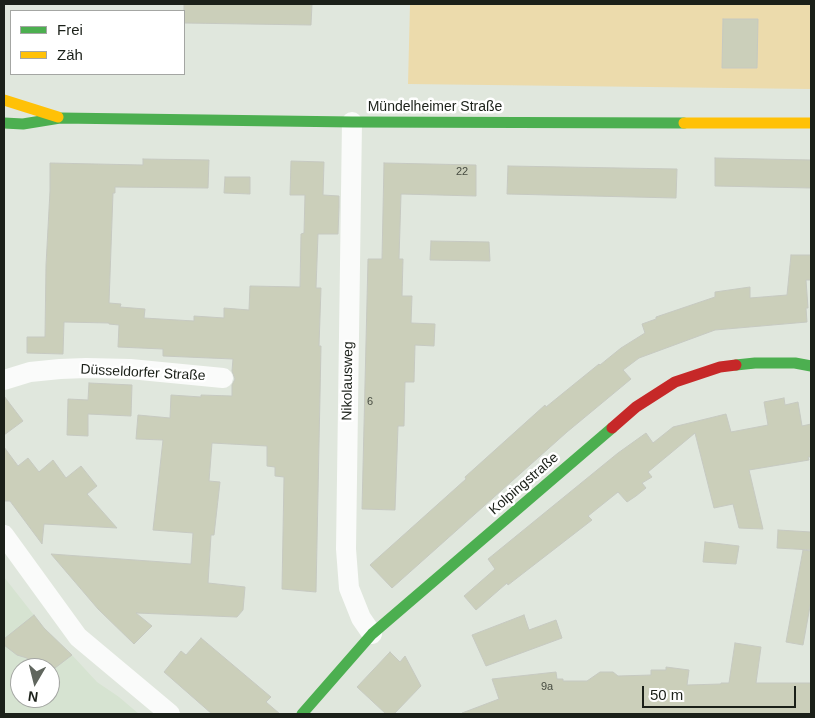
<!DOCTYPE html>
<meta charset="utf-8">
<style>
body{margin:0}
#map{position:relative;width:815px;height:718px;overflow:hidden;background:#e0e7dd;font-family:Helvetica,sans-serif}
canvas{display:block}
.frame{position:absolute;inset:0;border:5px solid #1b2019;pointer-events:none}
.legend{position:absolute;left:10px;top:10px;width:175px;height:65px;box-sizing:border-box;background:#fff;border:1px solid #a4a6a3;margin:0;padding:6px 9px;list-style:none;font-size:15px;color:#1b2019}
.legend li{display:flex;align-items:center;gap:10px;height:25px}
.legend b{width:25px;border:1px solid #a4a6a3}
.north{position:absolute;left:10px;top:658px;width:50px;height:50px;box-sizing:border-box;background:#fff;border:1px solid #a4a6a3;border-radius:50%;rotate:188deg;font-size:14px;font-weight:700;line-height:20px;text-align:center;color:#1b2019}
.north::after{content:'';display:block;margin:auto;width:18px;height:22px;background:#60665e;clip-path:polygon(50% 0,100% 100%,50% 72%,0 100%)}
.scale{position:absolute;left:642px;top:686px;width:154px;height:22px;box-sizing:border-box;border:2px solid #1b2019;border-top:0;padding-left:6px;font-size:15px;line-height:18px;white-space:nowrap;color:#1b2019;-webkit-text-stroke:4px #fff;paint-order:stroke}
</style>
<div id="map">
<canvas width="815" height="718"></canvas>
<div class="frame"></div>
<ul class="legend">
<li><b style="height:6px;background:#4caf50"></b>Frei</li>
<li><b style="height:6px;background:#ffc107"></b>Zäh</li>
</ul>
<div class="north">N</div>
<div class="scale">50 m</div>
</div>
<script>
const ctx = document.querySelector('canvas').getContext('2d');
ctx.lineJoin = 'round';
function fill(path, color) { ctx.fillStyle = color; ctx.fill(path, 'evenodd'); }
const toPath = rows => new Path2D(rows.map(r => 'M' + r).join(''));
function strokePath(path, color, width, dash) { ctx.strokeStyle = color; ctx.lineWidth = width; ctx.lineCap = dash ? 'butt' : 'round'; ctx.setLineDash(dash || []); ctx.stroke(path); }
function write(font, color, halo, rows, align = 'center') {
  ctx.font = font + ' Helvetica,sans-serif'; ctx.lineWidth = 5; ctx.setLineDash([]); ctx.textBaseline = 'middle'; ctx.strokeStyle = halo; ctx.fillStyle = color; for (const [text, x, y, turn = 0] of rows) {
    ctx.save(); ctx.translate(x, y); ctx.rotate((+turn || 0) * Math.PI / 180); ctx.textAlign = isNaN(turn) ? turn : align; if (halo) ctx.strokeText(text, 0, 0); ctx.fillText(text, 0, 0); ctx.restore();
  }
}
fill(toPath([
 [4,577,44,628,72,655,97,682,119,697,139,714,4,714],
 [20,668,50,668,50,698,20,698]
]), '#d6e3d1');
fill(toPath([
 [410,4,811,4,811,89,408,84]
]), '#ecdbac');
const building = toPath([
 [184,4,312,4,311,25,184,23,184,4],
 [723,19,758,19,757,68,722,68,723,19],
 [715,158,811,160,811,188,715,186,715,158],
 [143,159,209,160,208,188,115,187,115,193,113,193,109,303,121,304,120,307,145,309,144,318,194,321,194,316,224,318,224,308,249,310,250,286,300,287,301,234,304,233,305,195,290,195,291,161,324,162,323,195,339,196,339,207,338,234,318,234,316,288,321,288,319,346,321,346,316,592,282,589,284,477,275,476,275,467,267,466,267,446,212,443,209,481,220,482,214,535,211,535,208,583,245,587,243,610,237,617,136,613,152,626,134,644,98,609,51,554,191,564,193,533,153,530,163,440,136,439,138,415,170,418,171,395,201,397,201,395,232,396,232,385,235,379,232,371,233,359,163,356,163,349,118,347,119,325,109,324,109,323,64,322,63,354,27,353,27,337,45,337,46,265,50,191,50,163,143,165,143,159],
 [384,163,476,165,476,196,401,194,399,259,403,259,402,296,412,296,411,323,435,324,434,346,415,345,414,382,405,382,404,426,398,426,395,510,362,509,368,259,382,259,384,163],
 [508,166,677,169,676,198,507,194,508,166],
 [225,177,250,177,250,194,224,193,225,177],
 [431,241,489,242,490,261,430,260,431,241],
 [791,255,811,255,811,280,806,280,808,308,806,308,807,322,715,330,639,358,623,370,631,379,567,432,392,588,370,565,466,479,465,477,545,405,546,407,599,364,600,365,621,348,645,333,642,324,656,319,656,317,715,297,715,292,750,287,750,298,787,295,791,255],
 [89,383,132,385,131,416,88,414,88,436,67,435,68,399,88,400,89,383],
 [4,396,23,421,4,435,4,396],
 [784,398,785,405,798,402,802,426,811,424,811,457,808,457,809,460,749,470,763,529,739,528,733,504,714,508,695,433,648,472,652,477,642,483,646,488,636,496,627,502,618,492,588,516,592,520,508,585,507,583,476,610,464,596,495,569,488,559,618,453,646,433,653,443,673,427,726,414,731,432,768,425,764,402,784,398],
 [4,447,18,466,28,458,39,472,53,460,66,478,81,466,97,486,87,494,117,528,44,524,42,544,10,501,4,501,4,447],
 [778,530,811,532,811,550,777,548,778,530],
 [705,542,739,546,736,564,703,562,705,542],
 [803,550,811,551,811,601,803,645,786,642,803,550],
 [34,615,44,628,72,655,55,668,32,668,27,658,17,655,4,645,4,639,34,615],
 [524,615,529,630,556,620,562,638,486,666,472,635,524,615],
 [201,638,271,697,266,702,280,714,212,714,164,672,181,651,186,655,201,638],
 [735,643,761,647,756,683,811,683,811,714,462,714,462,713,499,699,492,679,556,672,557,679,563,679,563,681,587,681,600,672,613,672,618,676,651,675,651,670,666,670,666,667,689,670,687,685,721,684,721,683,729,683,735,643],
 [390,652,400,662,405,656,421,686,394,714,386,714,357,687,390,652]
]);
fill(building, '#cbcfba');
strokePath(building, '#c6c9c1', 1);
strokePath(toPath([
 [352,122,346,549,349,588,361,618,372,634],
 [4,380,30,372,60,369,86,368,130,369,223,378],
 [4,535,78,637,170,714]
]), '#fafbfa', 20);
strokePath(toPath([
 [4,123,23,124,60,118,352,122,684,123],
 [736,365,755,363,795,363,811,366],
 [302,714,372,634,612,428]
]), '#4caf50', 11);
strokePath(toPath([
 [4,100,58,117],
 [684,123,811,123]
]), '#ffc107', 11);
strokePath(toPath([
 [612,428,636,407,675,382,720,367,736,365]
]), '#c62828', 11);
write('11px', '#474c41', null, [
 ["22",462,172],
 ["6",370,402],
 ["9a",547,687]
]);
write('14px', '#1b2019', '#fff', [
 ["Mündelheimer Straße",435,107],
 ["Düsseldorfer Straße",143,373,3],
 ["Nikolausweg",348,381,-89],
 ["Kolpingstraße",524,484,-41]
]);
</script>
